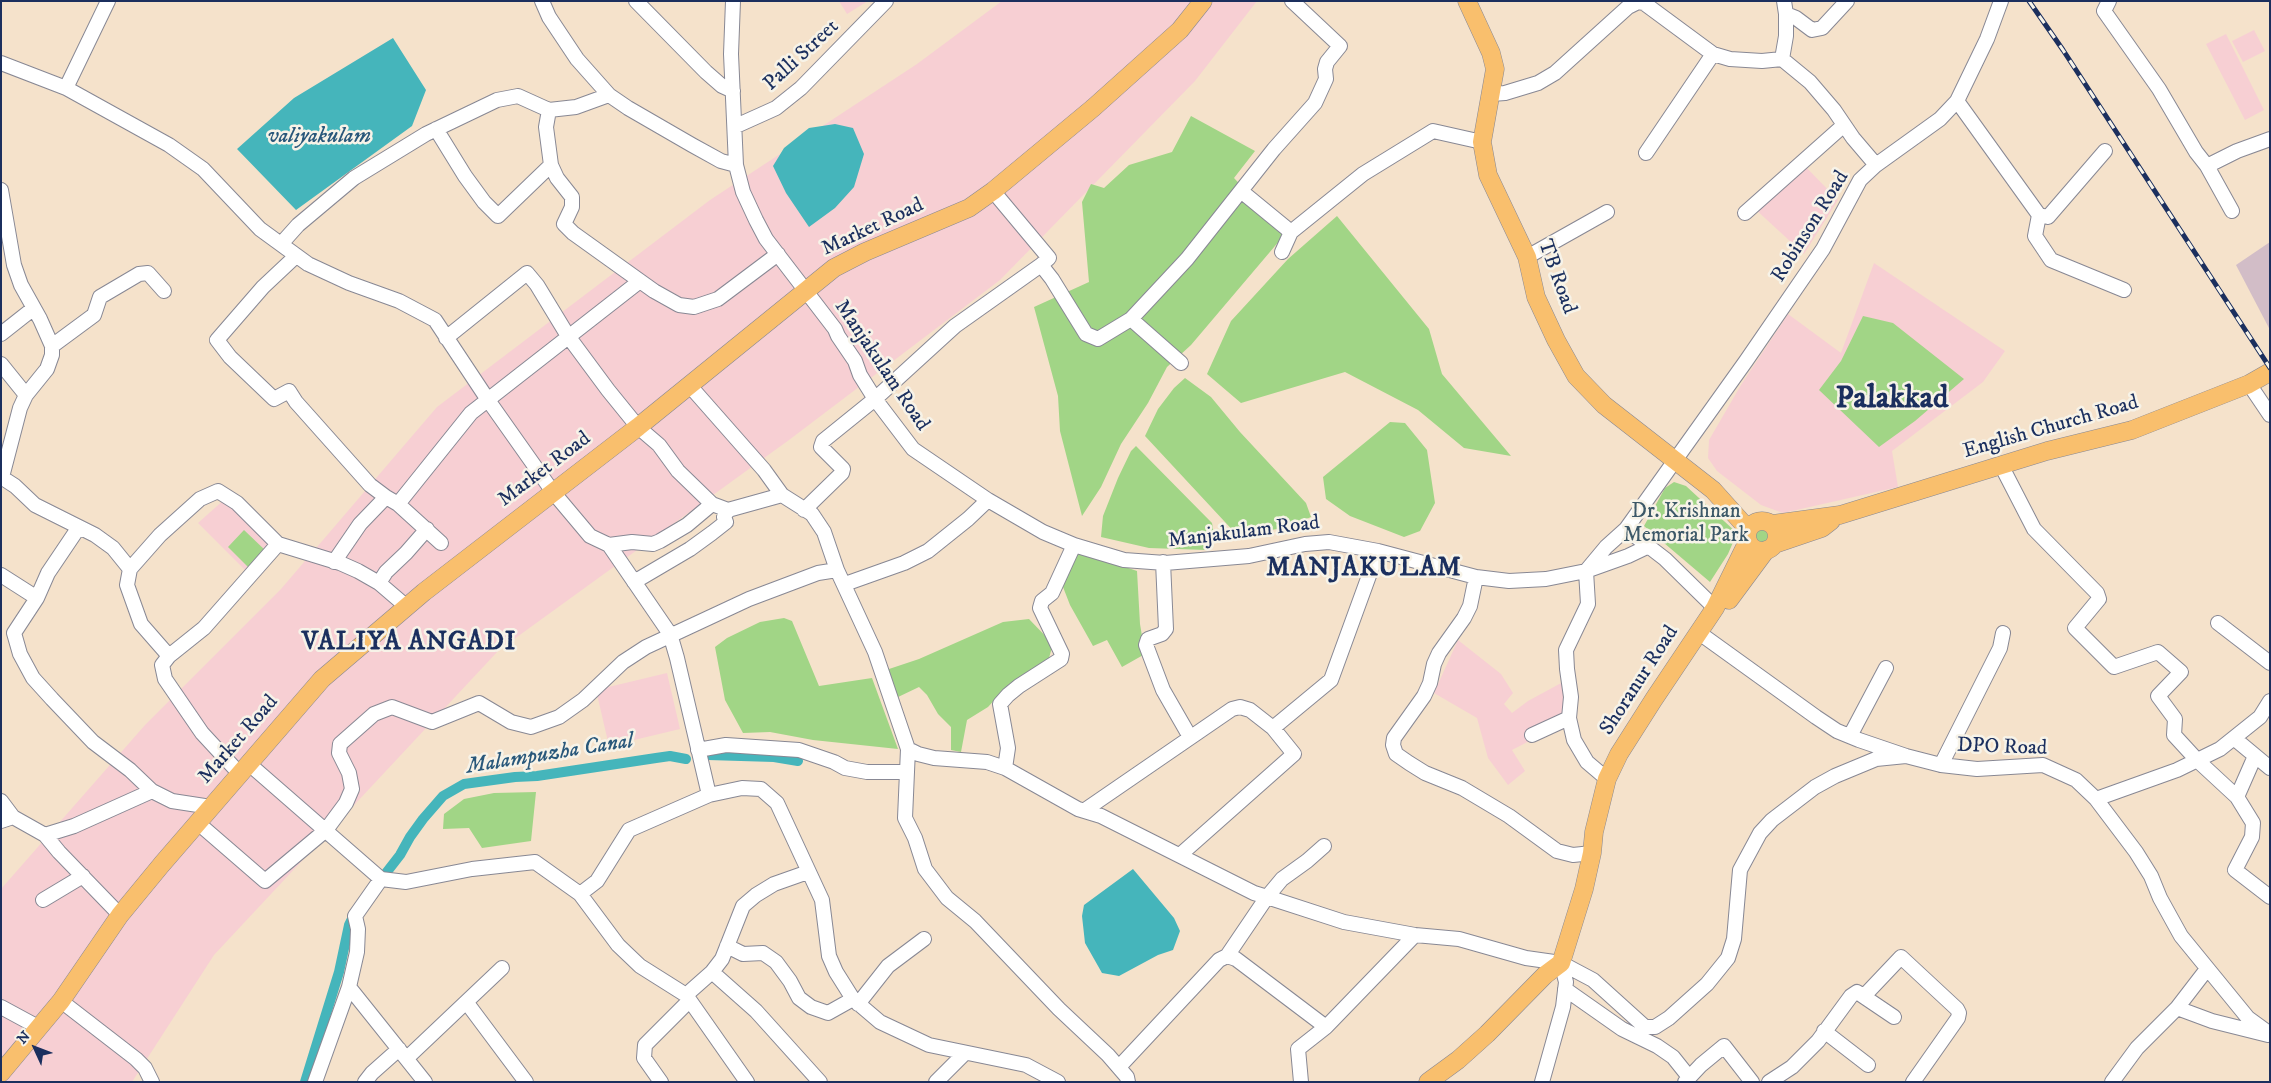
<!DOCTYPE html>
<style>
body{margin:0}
#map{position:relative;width:2271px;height:1083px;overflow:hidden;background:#f5e2cb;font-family:"IM FELL DW Pica",serif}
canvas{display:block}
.frame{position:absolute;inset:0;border:2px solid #1b2f5e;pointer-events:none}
.north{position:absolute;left:10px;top:1023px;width:50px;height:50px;-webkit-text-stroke:4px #f7f3e8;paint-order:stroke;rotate:313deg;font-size:14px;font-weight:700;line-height:20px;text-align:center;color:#1b2f5e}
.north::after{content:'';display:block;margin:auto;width:18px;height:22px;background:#1b2f5e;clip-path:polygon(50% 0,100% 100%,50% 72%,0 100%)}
</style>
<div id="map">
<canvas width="2271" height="1083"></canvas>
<div class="frame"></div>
<div class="north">N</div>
</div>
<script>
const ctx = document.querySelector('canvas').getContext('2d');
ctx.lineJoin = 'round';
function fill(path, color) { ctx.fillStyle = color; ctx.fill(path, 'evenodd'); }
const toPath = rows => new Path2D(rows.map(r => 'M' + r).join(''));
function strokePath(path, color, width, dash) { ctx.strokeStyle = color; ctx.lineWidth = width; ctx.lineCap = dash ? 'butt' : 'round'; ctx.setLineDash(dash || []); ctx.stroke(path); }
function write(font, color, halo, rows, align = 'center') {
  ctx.font = font + ' "IM FELL DW Pica",serif'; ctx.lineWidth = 5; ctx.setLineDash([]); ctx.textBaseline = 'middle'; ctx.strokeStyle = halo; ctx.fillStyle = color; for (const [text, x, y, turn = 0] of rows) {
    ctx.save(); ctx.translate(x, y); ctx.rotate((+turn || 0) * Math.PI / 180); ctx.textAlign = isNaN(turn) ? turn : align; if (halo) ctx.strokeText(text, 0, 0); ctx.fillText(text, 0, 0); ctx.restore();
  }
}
fill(toPath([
 [839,1,868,1,847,14],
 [1002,1,1257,1,1195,81,1000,280,789,440,499,650,214,955,132,1082,1,1082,1,889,145,725,281,589,437,407,710,200,917,64],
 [2254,30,2265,51,2243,62,2232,41],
 [2226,34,2264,110,2245,120,2206,44],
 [1802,163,1838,200,1804,254,1754,208],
 [1874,263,2005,351,1983,382,1892,451,1898,487,1783,513,1761,505,1717,471,1708,458,1709,440,1741,385,1788,314,1841,353],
 [226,498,273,546,248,573,198,523],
 [1458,640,1501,674,1513,693,1504,704,1512,713,1528,701,1563,682,1566,722,1512,750,1525,771,1508,785,1488,758,1477,718,1434,693],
 [667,673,680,729,609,746,596,690]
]), '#f7cfd3');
fill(toPath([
 [2270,242,2270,330,2236,265]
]), '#d2bdc7');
fill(toPath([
 [1191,116,1255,151,1234,178,1286,233,1191,345,1167,367,1148,403,1121,444,1101,487,1082,516,1060,431,1058,396,1034,307,1089,282,1082,202,1091,184,1104,188,1129,165,1172,152],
 [1337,216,1429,329,1442,374,1511,456,1464,448,1418,410,1345,372,1241,403,1207,374,1231,321,1288,259],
 [1863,316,1893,323,1964,379,1915,421,1879,447,1819,390,1841,361],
 [1185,378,1211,397,1240,432,1306,503,1311,517,1288,527,1238,536,1145,436,1158,409,1174,388],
 [1390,422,1405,423,1427,450,1435,503,1420,531,1404,537,1350,516,1326,499,1323,477],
 [1136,446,1212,523,1215,540,1206,550,1149,548,1101,537,1103,516,1118,478,1131,451],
 [1674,482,1686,486,1737,533,1728,554,1710,582,1644,526,1665,488],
 '1753 535a10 10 0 1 1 20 0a10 10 0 1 1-20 0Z',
 [244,530,267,552,250,569,228,547],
 [1075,550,1137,571,1140,624,1145,654,1122,667,1107,640,1093,646,1070,605,1063,587],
 [784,618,792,621,819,686,872,678,898,749,813,740,770,732,743,733,725,700,715,647,727,638,760,622],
 [1029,619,1053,644,1049,658,1008,685,988,707,967,720,961,752,951,750,951,727,938,714,927,695,919,687,896,698,886,670,919,659,1003,622],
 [536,792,531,841,482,848,469,828,443,829,444,814,464,799,494,793]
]), '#a1d586');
fill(toPath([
 [393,38,426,90,412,126,296,210,237,149,294,98],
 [835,124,853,128,864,154,854,187,835,208,809,227,786,193,773,166,784,148,809,128],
 [1133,869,1174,918,1180,931,1173,950,1158,955,1119,976,1102,973,1085,943,1082,916,1084,905]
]), '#45b5bb');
strokePath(toPath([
 [708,755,774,757,798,761],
 [379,882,400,855,410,837,423,819,443,796,464,784,515,777,537,776,656,758,670,756,686,759],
 [305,1082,339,972,349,925,355,913]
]), '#45b5bb', 10);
const minor = toPath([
 [542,1,549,17,577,59,609,95],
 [636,1,706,72,722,86,733,91],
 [733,1,731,54,736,165,743,192,756,220,766,239,835,329,838,336,855,361,860,375,875,399,913,449,988,500,1043,532,1074,545,1124,560,1165,563,1249,556,1305,544,1329,542,1378,551,1476,577,1509,581,1546,579,1586,571,1628,556,1649,546],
 [2109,1,2104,11,2159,89,2196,152,2207,166,2237,151,2270,139],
 [1786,14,1796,18,1812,30,1822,28,1847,1],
 [1782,59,1786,36,1786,14,1784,1],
 [1,63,66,88,169,145,203,169,260,229,308,264,349,283,399,301,435,320,488,400,553,492,590,536,609,545,670,634,677,658,709,795],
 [66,88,108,1],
 [1492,94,1505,93,1538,83,1555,73,1628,7,1638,2,1644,3,1713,54,1730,59,1762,61,1782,59,1810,82,1834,110,1853,138,1876,165],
 [1957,101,2039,215,2035,236,2051,260,2124,290],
 [549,110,546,127,551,165,557,178,572,197,572,207,564,224,573,233,640,281],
 [736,126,776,108,801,88,886,1],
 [436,129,465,176,484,202,498,216,551,165],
 [1646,153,1713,54],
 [2207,166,2232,211],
 [1,190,14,265,21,285,40,319,52,346,52,355,47,369,26,395,20,408,2,477],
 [993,191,1049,258,1041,265,1052,279,1086,334,1098,339,1131,319,1187,259,1274,149,1315,103,1326,79,1325,69,1327,62,1340,46,1292,1],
 [1241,191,1291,232],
 [1745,213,1844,125],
 [2039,215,2048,217,2105,151],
 [281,244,298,225,354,178,426,134,497,100,518,96,549,110,576,107,609,95,628,108,692,145,721,161,736,165],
 [1282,252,1291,232,1363,174,1433,131,1482,142],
 [296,256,263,287,217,340,230,357,274,399,289,391,296,402,370,485,386,497],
 [1527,257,1607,212],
 [1131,319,1181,363],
 [1,334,34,308],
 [446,338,527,273,537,285,568,336,608,390,638,427,659,445,678,471,712,504,728,510,782,495],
 [52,346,94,315,100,297,139,274,148,273,164,291],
 [1,364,26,395],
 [2249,384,2270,415],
 [690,386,764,470,782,495,812,514,824,532,837,570,875,652,908,749],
 [2001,465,2034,529,2097,593,2099,599,2075,628,2114,667,2158,652,2181,672,2158,696,2175,719,2174,735,2197,760,2237,797],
 [1,477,15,486,35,505,95,535,113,548,130,569],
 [398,504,441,543],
 [804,510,842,473,843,469,821,447,823,441,875,399,955,326,1041,265],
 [1626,529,1665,559,1715,608],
 [609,545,632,542,653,544,660,541,687,525,712,504],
 [334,562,360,524,386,497,398,504,471,413,640,281,654,291,679,305,694,307,718,299,778,254],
 [1163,562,1166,629,1162,634,1148,639,1146,645,1163,690,1190,737],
 [1,575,37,598,14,633,20,654,33,678,52,699,93,742,130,770,152,791,172,801,211,807],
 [1476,577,1470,606,1464,618,1439,653,1434,664,1430,683,1424,696,1394,738,1393,745,1396,754,1409,763,1425,773,1462,788,1509,816,1557,851,1573,855,1592,853],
 [634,582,690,549,712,533,726,522,724,517,728,510],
 [379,583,386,572,406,553,427,529],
 [845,584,904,563,928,551,968,519,988,500],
 [37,598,48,573,79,527],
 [2218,623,2270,663],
 [1698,632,1816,717,1837,731,1859,740,1906,756,1941,765,1977,769,2043,765,2076,780,2096,799,2136,852,2151,876,2160,898,2181,936,2248,1018,2270,1034],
 [169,656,141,624,127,585,130,569,160,535,200,499,218,491,237,503,278,544],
 [1532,735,1569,718],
 [1850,736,1886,668],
 [2235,739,2270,768],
 [698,750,726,745,799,750,834,762,845,768,867,772,906,772],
 [2255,756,2237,797,2253,823,2252,837,2235,870,2270,897],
 [248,763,381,879,355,916,358,929,357,952,349,987,315,1082],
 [1941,765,2000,648,2003,633],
 [1005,768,1008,748,1000,704,1008,695,1019,686,1061,659,1062,654,1040,608,1042,601,1052,593,1074,545],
 [239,773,202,733,165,679,162,665,169,656,204,628,278,544,340,563,358,571,379,583,407,607],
 [1607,779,1587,762,1574,740,1569,718,1571,697,1567,669,1566,650,1588,604,1586,571,1606,547,1626,529,1746,361,1823,249,1860,180,1876,165,1940,119,1957,101,1987,39,2001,1],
 [2096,799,2177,770,2220,749,2260,717,2270,701],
 [1,801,13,817],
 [1085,810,1232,709,1240,707,1250,710,1273,728],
 [1,821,13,817,45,835,59,852,120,915],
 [198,823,265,881,326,830,346,803,352,789,349,773,339,753,340,744,374,714,392,707,432,722,479,703,511,722,531,727,559,717,583,700,623,662,646,647,749,599,818,573,837,570],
 [45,835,74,826,152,791],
 [1180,855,1294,754,1273,728,1331,680,1378,551],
 [381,879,406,882,472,869,535,862,580,894],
 [43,900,83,876],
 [727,946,743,954,763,953,776,962,790,981,799,998,811,1007,828,1013,853,999],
 [1227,956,1267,897,1282,879,1307,861,1324,846],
 [712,972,756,1011,820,1082],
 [349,987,425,1082],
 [1565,989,1622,1029,1657,1046,1673,1057,1689,1077],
 [686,995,712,972,722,959,743,906,756,895,774,884,808,872],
 [1865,995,1901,957,1957,1009,1959,1013,1958,1018,1913,1082],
 [61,1001,136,1059,145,1068,152,1082],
 [467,1003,526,1082],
 [858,1004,888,966,924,939],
 [1,1007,38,1027],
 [2177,1008,2207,969],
 [1824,1031,1868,1065],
 [407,1058,502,968],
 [1119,1067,1219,960,1227,956,1236,959,1326,1027,1415,935],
 [365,1082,372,1073,399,1049],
 [661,1082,644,1058,645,1045,689,1001],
 [747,1082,686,995,640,966,618,945,580,894,597,881,629,830,709,795,742,788,761,789,777,803,822,900,829,956,836,972,853,999,880,1022,929,1045,1026,1065,1058,1082],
 [936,1082,965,1053],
 [1128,1082,1127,1077,1108,1055,1059,1009,975,921,947,898,925,869,915,838,905,818,908,749,918,754,934,758,987,762,1005,768,1078,809,1101,816,1254,893,1267,897,1344,922,1415,935,1459,939,1526,958,1561,963,1593,980,1645,1027,1655,1027,1669,1018,1707,984,1728,958,1734,939,1740,870,1760,833,1772,820,1815,787,1835,776,1876,759,1906,756],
 [1301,1082,1298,1049,1326,1027],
 [1542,1082,1563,1007,1566,982,1561,963],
 [1685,1082,1701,1065,1724,1046,1752,1082],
 [1769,1082,1792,1067,1818,1041,1851,996,1857,992,1894,1017],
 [2112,1082,2137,1048,2177,1008,2212,1021,2268,1035]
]);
const major = toPath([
 [1467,1,1491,53,1495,69,1482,142,1488,175,1527,257,1536,297,1556,340,1576,376,1604,405,1713,490,1748,529],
 '1747 536a15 15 0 1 1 30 0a15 15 0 1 1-30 0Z',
 [1773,524,1840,515,2047,451,2132,430,2249,384,2270,372],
 [1775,544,1822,528,1831,521],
 [1729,600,1766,550],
 [1,1073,61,1001,120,915,162,864,322,679,424,592,638,427,834,268,865,252,969,208,993,191,1093,108,1180,30,1203,1],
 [1428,1082,1458,1060,1487,1034,1545,975,1561,963,1584,889,1592,853,1594,832,1607,779,1619,754,1654,699,1715,608,1748,541]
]);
strokePath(minor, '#888894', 16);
strokePath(major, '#888894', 19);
strokePath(minor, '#fff', 14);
strokePath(major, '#f9bf6d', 18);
const rail = toPath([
 [2029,1,2063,50,2270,368]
]);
strokePath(rail, '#1b2f5e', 5);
strokePath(rail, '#f7f3e8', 3, [9]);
write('21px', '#1b2f5e', '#f7f3e8', [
 ["Palli Street",802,56,-43],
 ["Robinson Road",1811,227,-58],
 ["Market Road",873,228,-25],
 ["TB Road",1556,277,70],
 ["Manjakulam Road",881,366,56],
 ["English Church Road",2051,428,-16],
 ["Market Road",545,470,-37],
 ["Manjakulam Road",1244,533,-7],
 ["Shoranur Road",1640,681,-57],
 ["Market Road",239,740,-49],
 ["DPO Road",2002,748,2]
]);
write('21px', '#3c5868', '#f7f3e8', [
 ["Dr. Krishnan",1686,513],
 ["Memorial Park",1686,537]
]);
write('italic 22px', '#28577a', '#f7f3e8', [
 ["valiyakulam",319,137],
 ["Malampuzha Canal",550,755,-9]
]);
ctx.letterSpacing = '1px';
write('bold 26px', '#1b2f5e', '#f7f3e8', [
 ["MANJAKULAM",1364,570],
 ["VALIYA ANGADI",409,644]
]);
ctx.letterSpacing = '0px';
write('bold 31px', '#1b2f5e', '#f7f3e8', [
 ["Palakkad",1892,401]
]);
</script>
